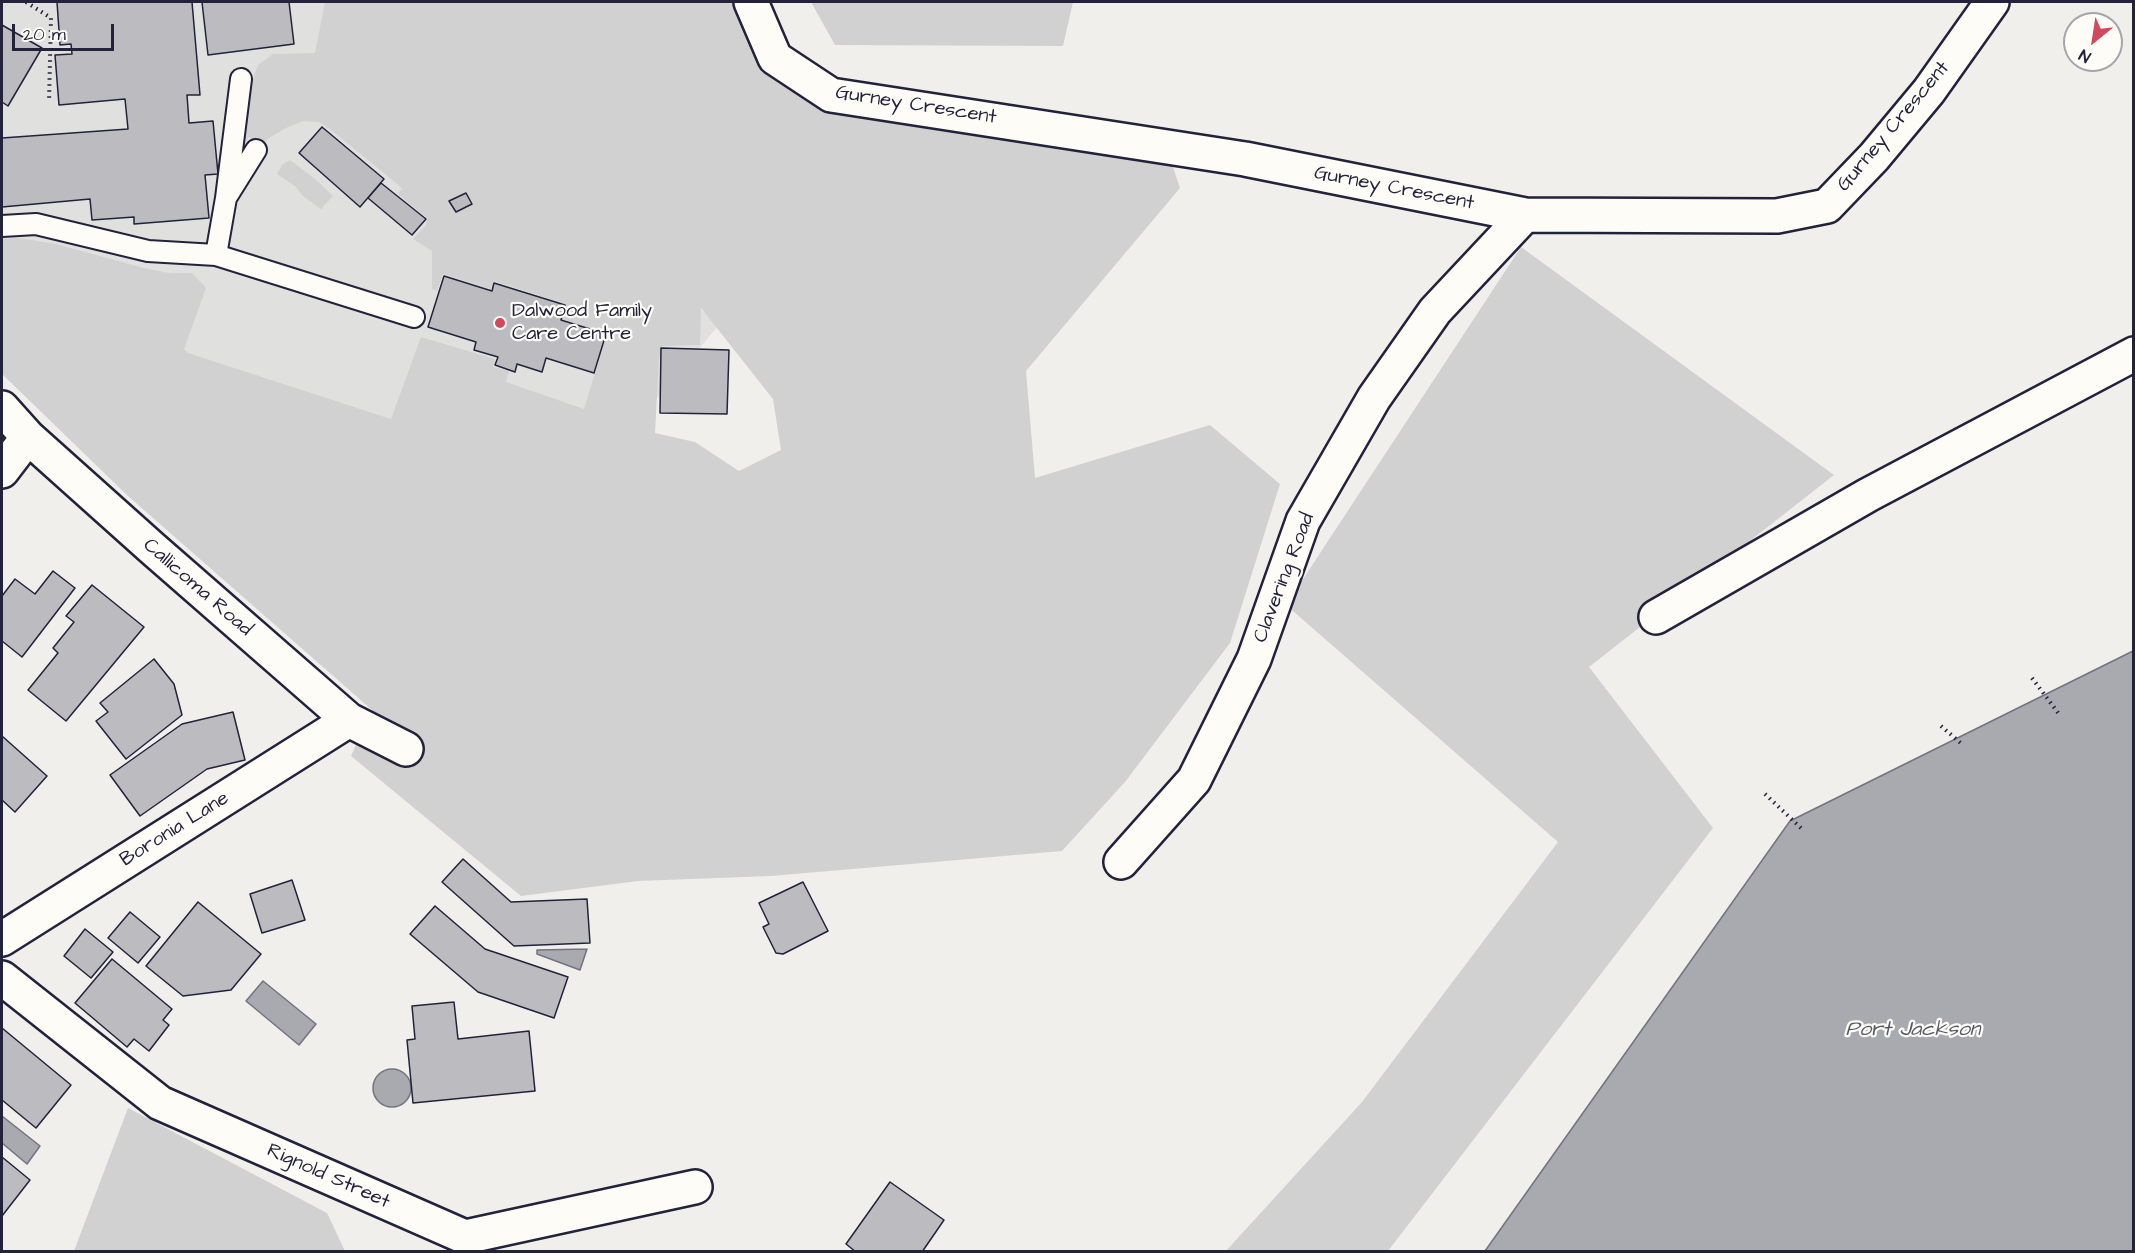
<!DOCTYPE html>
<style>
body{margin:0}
#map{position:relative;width:2135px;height:1253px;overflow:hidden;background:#f0efec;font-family:"Architects Daughter",sans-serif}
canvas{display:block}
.frame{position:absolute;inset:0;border:3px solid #22223b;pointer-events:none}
.north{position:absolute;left:2063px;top:12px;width:60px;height:60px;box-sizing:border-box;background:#fdfcf7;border:2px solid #a5a5ac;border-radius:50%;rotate:210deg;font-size:16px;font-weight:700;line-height:24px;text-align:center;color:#22223b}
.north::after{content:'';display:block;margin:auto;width:21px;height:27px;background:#d1495b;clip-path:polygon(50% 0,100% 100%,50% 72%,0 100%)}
.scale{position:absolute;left:12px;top:24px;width:102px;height:27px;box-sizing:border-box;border:3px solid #22223b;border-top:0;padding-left:8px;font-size:18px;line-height:21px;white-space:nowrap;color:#22223b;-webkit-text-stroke:4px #fdfcf7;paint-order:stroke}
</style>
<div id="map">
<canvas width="2135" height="1253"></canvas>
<div class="frame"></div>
<div class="north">N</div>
<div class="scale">20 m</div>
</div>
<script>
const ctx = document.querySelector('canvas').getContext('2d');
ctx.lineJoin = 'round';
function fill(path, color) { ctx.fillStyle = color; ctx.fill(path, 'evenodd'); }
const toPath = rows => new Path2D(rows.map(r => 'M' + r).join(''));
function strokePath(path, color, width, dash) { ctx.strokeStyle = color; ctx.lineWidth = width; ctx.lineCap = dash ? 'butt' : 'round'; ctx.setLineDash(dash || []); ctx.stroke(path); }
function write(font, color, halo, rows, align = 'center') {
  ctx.font = font + ' "Architects Daughter",sans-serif'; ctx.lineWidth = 4.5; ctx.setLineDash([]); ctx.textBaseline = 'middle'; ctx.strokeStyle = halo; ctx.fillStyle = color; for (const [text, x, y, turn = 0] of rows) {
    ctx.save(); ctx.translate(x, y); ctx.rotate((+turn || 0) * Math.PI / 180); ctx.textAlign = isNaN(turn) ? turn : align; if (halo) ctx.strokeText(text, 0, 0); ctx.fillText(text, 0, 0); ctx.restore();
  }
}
fill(toPath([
 [2,2,511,2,551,182,719,325,601,464,400,658,2,324]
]), '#e0e0df');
fill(toPath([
 [325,2,731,2,758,52,784,85,823,109,1171,161,1180,188,1026,371,1035,478,1210,425,1280,484,1230,643,1125,782,1062,851,771,876,638,881,521,896,351,756,372,710,128,496,2,374,2,239,19,238,56,244,144,268,169,273,192,273,206,288,184,349,188,353,391,419,421,337,495,359,493,367,509,371,506,382,584,409,607,334,562,319,566,304,494,281,491,289,443,274,437,291,432,289,432,251,413,239,426,225,427,218,398,194,402,188,331,130,319,122,303,121,286,128,269,138,261,146,249,137,236,157,253,79,258,65,273,54,315,53],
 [701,308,773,399,781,450,739,471,695,442,655,433,659,359,662,346,700,345],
 [811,2,1073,2,1063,46,835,45],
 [290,160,315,179,333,196,321,209,303,196,295,186,277,174,282,165],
 [1521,247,1834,475,1589,667,1713,828,1388,1251,1225,1252,1362,1102,1558,842,1286,605],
 [128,1108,327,1213,345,1251,74,1251]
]), '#d2d1d1');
const water = toPath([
 [2133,651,2133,1251,1485,1251,1790,821,2133,651],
 [587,949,580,970,537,954,537,950,587,949],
 [263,981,316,1024,299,1045,246,1001,263,981],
 '373 1088a19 19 0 1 1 38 0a19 19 0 1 1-38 0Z',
 [2,1116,40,1146,27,1164,2,1143,2,1116]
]);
fill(water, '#a9a9b0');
strokePath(water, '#737381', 1.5);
const building = toPath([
 [57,2,192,2,200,95,187,95,189,123,213,121,218,174,205,175,209,218,134,224,134,217,92,220,90,199,2,207,2,138,128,129,125,99,59,105,55,55,72,54,71,44,60,45,57,2],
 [202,2,289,2,294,44,208,55,202,2],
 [2,25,42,48,8,106,2,102,2,25],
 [322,127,384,179,360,207,299,153,322,127],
 [381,183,426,219,412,235,368,198,381,183],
 [466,193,472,204,456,212,449,201,466,193],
 [444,276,492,291,494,283,565,305,561,320,606,334,594,373,546,358,542,372,517,364,515,372,495,365,498,357,474,350,476,342,428,327,444,276],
 [661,348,729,350,727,414,660,413,661,348],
 [53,571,75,588,22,657,2,641,2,596,15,579,35,594,53,571],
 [92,585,144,627,66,721,28,690,58,653,53,648,74,622,66,616,92,585],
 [154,659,174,684,182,715,126,759,96,721,108,712,100,703,154,659],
 [233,712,245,760,207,769,140,816,110,775,182,724,233,712],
 [2,736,47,776,15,812,2,800,2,736],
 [463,859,511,902,587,899,590,943,514,946,442,882,463,859],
 [292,880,305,920,262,933,250,894,292,880],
 [803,882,828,931,783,954,776,953,763,927,769,924,759,903,803,882],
 [198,902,261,954,231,990,183,996,146,966,198,902],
 [435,906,485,949,568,977,554,1018,478,992,410,934,435,906],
 [130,912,160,937,138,963,108,938,130,912],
 [85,929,113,952,91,978,64,956,85,929],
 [112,959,172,1009,163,1020,169,1025,149,1051,134,1039,127,1047,75,1003,112,959],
 [454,1002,458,1039,529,1031,535,1091,413,1103,407,1040,415,1039,412,1006,454,1002],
 [2,1028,71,1085,36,1128,2,1100,2,1028],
 [2,1157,30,1180,2,1216,2,1157],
 [890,1182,944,1220,922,1252,856,1252,846,1244,890,1182]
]);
fill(building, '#bcbcc0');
strokePath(building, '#22223b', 1.5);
const service = toPath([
 [226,198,241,79],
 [2,226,36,224,148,251,216,255,414,317],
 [216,255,226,198,256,150]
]);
const minor = toPath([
 [751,2,775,58,831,95,1245,159,1525,215,1777,216,1827,206,1874,157,1929,91,1992,2],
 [2,408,28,437,152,548,349,720,406,749],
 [2,471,28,437],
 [1656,617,1868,495,2134,354],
 [1121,862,1194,780,1254,659,1303,521,1374,398,1435,311,1525,215],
 [2,939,349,720],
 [2,978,160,1103,465,1237,695,1187]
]);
strokePath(service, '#22223b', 24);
strokePath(minor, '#22223b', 38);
strokePath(toPath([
 [26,2,51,18,49,102],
 [2032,678,2059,714],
 [1941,726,1963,745],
 [1765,794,1802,829]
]), '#22223b', 4, [1.5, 4.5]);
strokePath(service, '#fdfcf7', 20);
strokePath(minor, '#fdfcf7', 33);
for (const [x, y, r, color] of [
 [500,323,6,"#d1495b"]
]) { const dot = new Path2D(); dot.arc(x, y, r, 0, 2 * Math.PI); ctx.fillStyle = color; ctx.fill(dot); strokePath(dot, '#fdfcf7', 2); }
write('20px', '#22223b', '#fdfcf7', [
 ["Gurney Crescent",916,106,9],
 ["Gurney Crescent",1894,127,-50],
 ["Gurney Crescent",1394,189,11],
 ["Clavering Road",1285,578,-69],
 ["Callicoma Road",197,588,41],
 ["Boronia Lane",175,830,-32],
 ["Rignold Street",328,1177,24]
]);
write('20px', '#22223b', '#fdfcf7', [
 ["Dalwood Family",512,312],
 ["Care Centre",512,335]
], 'left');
write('italic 21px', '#58586a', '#fdfcf7', [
 ["Port Jackson",1913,1031]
]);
</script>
